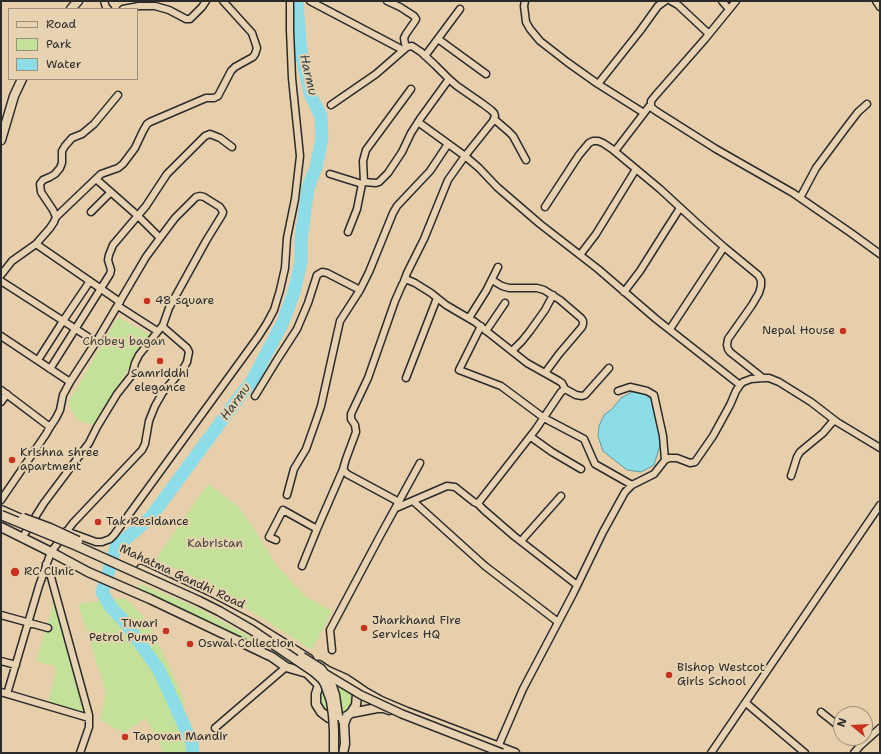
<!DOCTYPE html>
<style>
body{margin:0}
#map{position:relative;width:881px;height:754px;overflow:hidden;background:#e7cfac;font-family:"Shantell Sans",sans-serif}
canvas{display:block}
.frame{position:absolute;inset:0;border:2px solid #2b2b2b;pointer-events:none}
.legend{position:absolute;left:8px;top:8px;width:130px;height:72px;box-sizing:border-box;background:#e7d3b1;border:1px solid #9c907b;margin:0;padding:5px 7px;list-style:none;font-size:12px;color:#2b2b2b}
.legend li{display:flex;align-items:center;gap:8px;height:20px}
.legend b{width:20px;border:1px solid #9c907b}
.north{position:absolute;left:833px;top:706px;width:40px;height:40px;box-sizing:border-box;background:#e7d3b1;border:1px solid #9c907b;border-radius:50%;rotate:288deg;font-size:11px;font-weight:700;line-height:16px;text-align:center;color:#2b2b2b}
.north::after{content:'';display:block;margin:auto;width:14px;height:18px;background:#c8321e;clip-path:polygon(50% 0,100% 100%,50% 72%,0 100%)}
</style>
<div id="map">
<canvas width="881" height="754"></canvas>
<div class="frame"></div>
<ul class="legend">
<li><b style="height:5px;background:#e7d3b1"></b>Road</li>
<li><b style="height:11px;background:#c4e199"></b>Park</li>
<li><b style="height:11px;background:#8cdde7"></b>Water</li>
</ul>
<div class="north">N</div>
</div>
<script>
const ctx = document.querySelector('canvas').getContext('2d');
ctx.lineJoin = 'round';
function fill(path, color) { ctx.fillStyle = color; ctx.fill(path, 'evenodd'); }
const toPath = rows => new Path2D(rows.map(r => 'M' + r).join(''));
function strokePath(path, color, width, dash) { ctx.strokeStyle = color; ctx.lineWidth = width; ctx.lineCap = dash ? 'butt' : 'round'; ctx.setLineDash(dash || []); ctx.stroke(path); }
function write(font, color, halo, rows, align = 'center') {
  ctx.font = font + ' "Shantell Sans",sans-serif'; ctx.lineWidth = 4; ctx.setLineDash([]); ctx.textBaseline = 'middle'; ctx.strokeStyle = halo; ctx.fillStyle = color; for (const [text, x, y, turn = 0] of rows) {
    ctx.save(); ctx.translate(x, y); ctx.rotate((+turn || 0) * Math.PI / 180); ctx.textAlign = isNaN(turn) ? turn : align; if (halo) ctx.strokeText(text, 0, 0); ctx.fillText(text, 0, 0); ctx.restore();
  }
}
fill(toPath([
 [118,317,150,335,93,425,77,420,68,403],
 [208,484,238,506,254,529,276,565,305,596,332,611,312,650,226,595,176,569,155,560],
 [138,583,177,599,202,610,261,643,263,648,141,591],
 [55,598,84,712,48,702,57,667,36,661],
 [126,598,148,622,166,659,184,700,185,742,186,753,163,753,159,741,145,718,124,733,100,720,106,692,78,604],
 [346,682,354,696,354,700,350,708,344,713,340,714,332,713,328,712,325,709,321,702,320,694,324,686,327,684]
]), '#c4e199');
const water = toPath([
 [632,392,646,392,654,397,660,406,662,424,661,442,654,465,641,472,627,470,603,451,598,436,599,426,604,415,612,409,621,398,632,392]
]);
fill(water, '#8cdde7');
strokePath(water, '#65969c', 1);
strokePath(toPath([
 [193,753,192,743,159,670,124,621,110,606,102,592,116,547,150,518,243,392,252,381,283,322,294,292,301,262,301,240,308,188,316,167,322,139,321,116,311,96,304,68,300,43,297,1]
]), '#8cdde7', 13);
const minor = toPath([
 [104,1,106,7,108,9],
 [310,1,403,50],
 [387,1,400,7,414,16,416,19,415,21,406,34,404,38,405,44,407,47],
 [525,1,524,6,526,22,530,29,540,41,567,62,598,84,644,113],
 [671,1,678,5,709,34],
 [722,1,729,9],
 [736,1,705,39,655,96,651,101,651,106,652,108,656,111,716,149,793,193,851,233,880,254],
 [876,1,880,7],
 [123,9,139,6,155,6,169,10,186,19,190,19,202,7,206,1],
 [438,39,486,74],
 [425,56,460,9],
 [598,84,640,31,658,6,665,1],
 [331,105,376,74,407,47,412,46,421,52,435,65,449,79,457,86,483,104,491,110,494,113,495,116,493,121,465,156,448,180,424,239,407,273,404,281],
 [494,119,508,131,513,136,526,160],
 [418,122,465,156,479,168,497,187,540,224,598,269,656,319,740,385],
 [615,151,651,104],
 [330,174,362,184],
 [96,179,138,216,160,238],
 [364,182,363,161,366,150,411,89],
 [800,198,816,168,845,129,858,112,867,104],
 [545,207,579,155,589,143,593,141,598,141,603,143,612,149,660,189,698,224,724,247,758,275,761,280,761,286,759,293,752,305,728,339,727,345,728,349,730,352,763,378],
 [91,212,111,192],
 [56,217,101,174,118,168,123,164,135,148,143,131,147,124,150,122,206,98,214,98,218,96,231,71,235,67,253,57,255,54,257,48,252,33,223,1],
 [348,232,357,209,362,184,364,182,376,183,379,182,388,173,402,152,411,133,420,119,449,79],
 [36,244,120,302],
 [580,255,596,234,636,169],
 [1,275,12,261,36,244,50,228,54,222,56,217,53,210,41,192,40,184,43,180,50,177,55,174,60,168,62,163,62,151,65,146,72,138,82,134,94,124,118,95],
 [492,280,502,286,509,288,537,288,544,290,560,300,581,318,583,321,583,324,582,327,559,354,545,373],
 [1,281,96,342],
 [624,292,640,271,664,233,680,208],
 [118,306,157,331],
 [469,318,486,291,498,267],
 [481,326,459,370,501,386,544,418,584,439,595,464,632,485],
 [670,329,724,247],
 [486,331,505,303],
 [1,336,70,382],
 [512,351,522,341,530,331,545,310,553,295],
 [38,360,63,321,90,281],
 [50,369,110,274,111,270,108,260,109,255,113,245,146,206,167,174,205,136,210,134,220,138,232,147],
 [406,378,437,298],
 [1,390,50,427,46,434,1,500],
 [618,391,630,387,647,391,654,395,663,436,665,460],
 [255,396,277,360,297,329,308,303,317,275,322,272,327,273,360,290],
 [1,402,7,394],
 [531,437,552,452,581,469],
 [791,476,797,457,800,452,823,433,834,420],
 [287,495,294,469,306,449,317,418,321,406,340,321,360,290,369,272,393,213,397,206,430,171,448,144],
 [413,501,485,566,558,622],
 [399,502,347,474,343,469,346,459,356,432,355,425,351,419,351,414,368,378,395,301,402,285,405,280,408,280,415,283,431,293,446,305,475,322,527,363,559,381,562,383,565,389],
 [477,503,484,510,514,536,577,585],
 [396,508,447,486,455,487,474,502,476,503,479,502,536,429,561,392,565,389,576,395,582,396,585,395,609,368],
 [66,531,96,542,102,542,110,539,114,535,258,337,267,323,274,310,280,290,285,268,287,238,295,199,300,156,292,78,290,30,290,1],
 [22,538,44,503,89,443,97,427,117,394,132,375,135,363,139,355,163,325],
 [276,540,269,537,283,510,317,529,344,467],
 [521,541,561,496],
 [46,564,51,577,89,715,89,727,80,753],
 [302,566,317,529],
 [1,615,48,628],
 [332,650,330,630,380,536,420,463],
 [1,661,16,665],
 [1,692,89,718],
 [7,694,39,586,51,552,73,523,142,450,145,444,149,421,155,406,163,392,183,369,187,362,189,352,187,348,164,328,163,325,169,308,206,241,222,215,223,212,220,207,204,197,200,196,196,197,175,218,160,238,146,257,96,342,70,382,63,395,60,410,56,418,50,427],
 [746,703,805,753],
 [821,712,841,728],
 [215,728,286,667],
 [853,738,860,746],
 [498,747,523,689,573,594,603,532,625,492,632,485,654,474,665,460,669,458,677,458,690,463,695,462,713,436,730,405,736,391,740,385,743,382,751,379,763,378,769,378,779,382,811,402,837,422,880,448],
 [711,753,880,505],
 [854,753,860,746,880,728]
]);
const secondary = toPath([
 [71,9,78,1],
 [1,140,14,96,22,79],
 [1,510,19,518],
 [1,527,51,552,88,572,150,599,272,657,286,667,307,673],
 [141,569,207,600,251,623,309,659],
 [319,665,328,671,346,679],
 [304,670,319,685],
 [337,677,346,679,355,685,357,695,356,705,351,713,347,716,338,719,329,718,321,712,316,704,316,694,319,685,327,679,337,677],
 [355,685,365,692,381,701,407,712,515,753],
 [351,713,377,708,384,708,389,710],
 [343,753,345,744,344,724,347,716]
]);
strokePath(minor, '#2b2b2b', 9);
strokePath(secondary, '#2b2b2b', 11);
strokePath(minor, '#e7d3b1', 6);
strokePath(secondary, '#e7d3b1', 8);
const tertiaryBridge = toPath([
 [326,674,361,695,402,714,502,753]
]);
const secondaryBridge = toPath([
 [1,515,77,546,199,601,219,611,252,630,314,672,322,679,325,684,331,701,333,715,334,731,334,753],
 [23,518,50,528,78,541],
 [302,657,321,669,324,673,330,680,335,695,338,716]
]);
strokePath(tertiaryBridge, '#2b2b2b', 10, []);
strokePath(secondaryBridge, '#2b2b2b', 11, []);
strokePath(tertiaryBridge, '#e7d3b1', 7);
strokePath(secondaryBridge, '#e7d3b1', 8);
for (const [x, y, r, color] of [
 [147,301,4,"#c8321e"],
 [843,331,4,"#c8321e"],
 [160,361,4,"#c8321e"],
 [12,460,4,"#c8321e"],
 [98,522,4,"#c8321e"],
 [15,572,5,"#c8321e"],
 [364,628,4,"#c8321e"],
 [166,631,4,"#c8321e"],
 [190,644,4,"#c8321e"],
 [669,675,4,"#c8321e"],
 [125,737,4,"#c8321e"]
]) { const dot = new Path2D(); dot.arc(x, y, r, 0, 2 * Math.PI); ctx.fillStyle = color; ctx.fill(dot); strokePath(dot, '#e7d3b1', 1.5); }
write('12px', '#2b2b2b', '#e7d3b1', [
 ["48 square",155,301],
 ["Nepal House",835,331,"right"],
 ["Samriddhi",160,374,"center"],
 ["elegance",160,388,"center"],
 ["Krishna shree",20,453],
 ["apartment",20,467],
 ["Tak Residance",106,522],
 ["RC Clinic",24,572],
 ["Jharkhand Fire",372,621],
 ["Services HQ",372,635],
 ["Tiwari",158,624,"right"],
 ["Petrol Pump",158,638,"right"],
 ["Oswal Collection",198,644],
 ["Bishop Westcot",677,668],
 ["Girls School",677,682],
 ["Tapovan Mandir",133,737]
], 'left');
write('12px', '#42463c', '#e7d3b1', [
 ["Chobey bagan",124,342],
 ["Kabristan",215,544]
]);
write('12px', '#2b2b2b', '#e7d3b1', [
 ["Mahatma Gandhi Road",182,577,25]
]);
write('italic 13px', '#3a4647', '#e7d3b1', [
 ["Harmu",308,75,77],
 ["Harmu",236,402,-54]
]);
</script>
